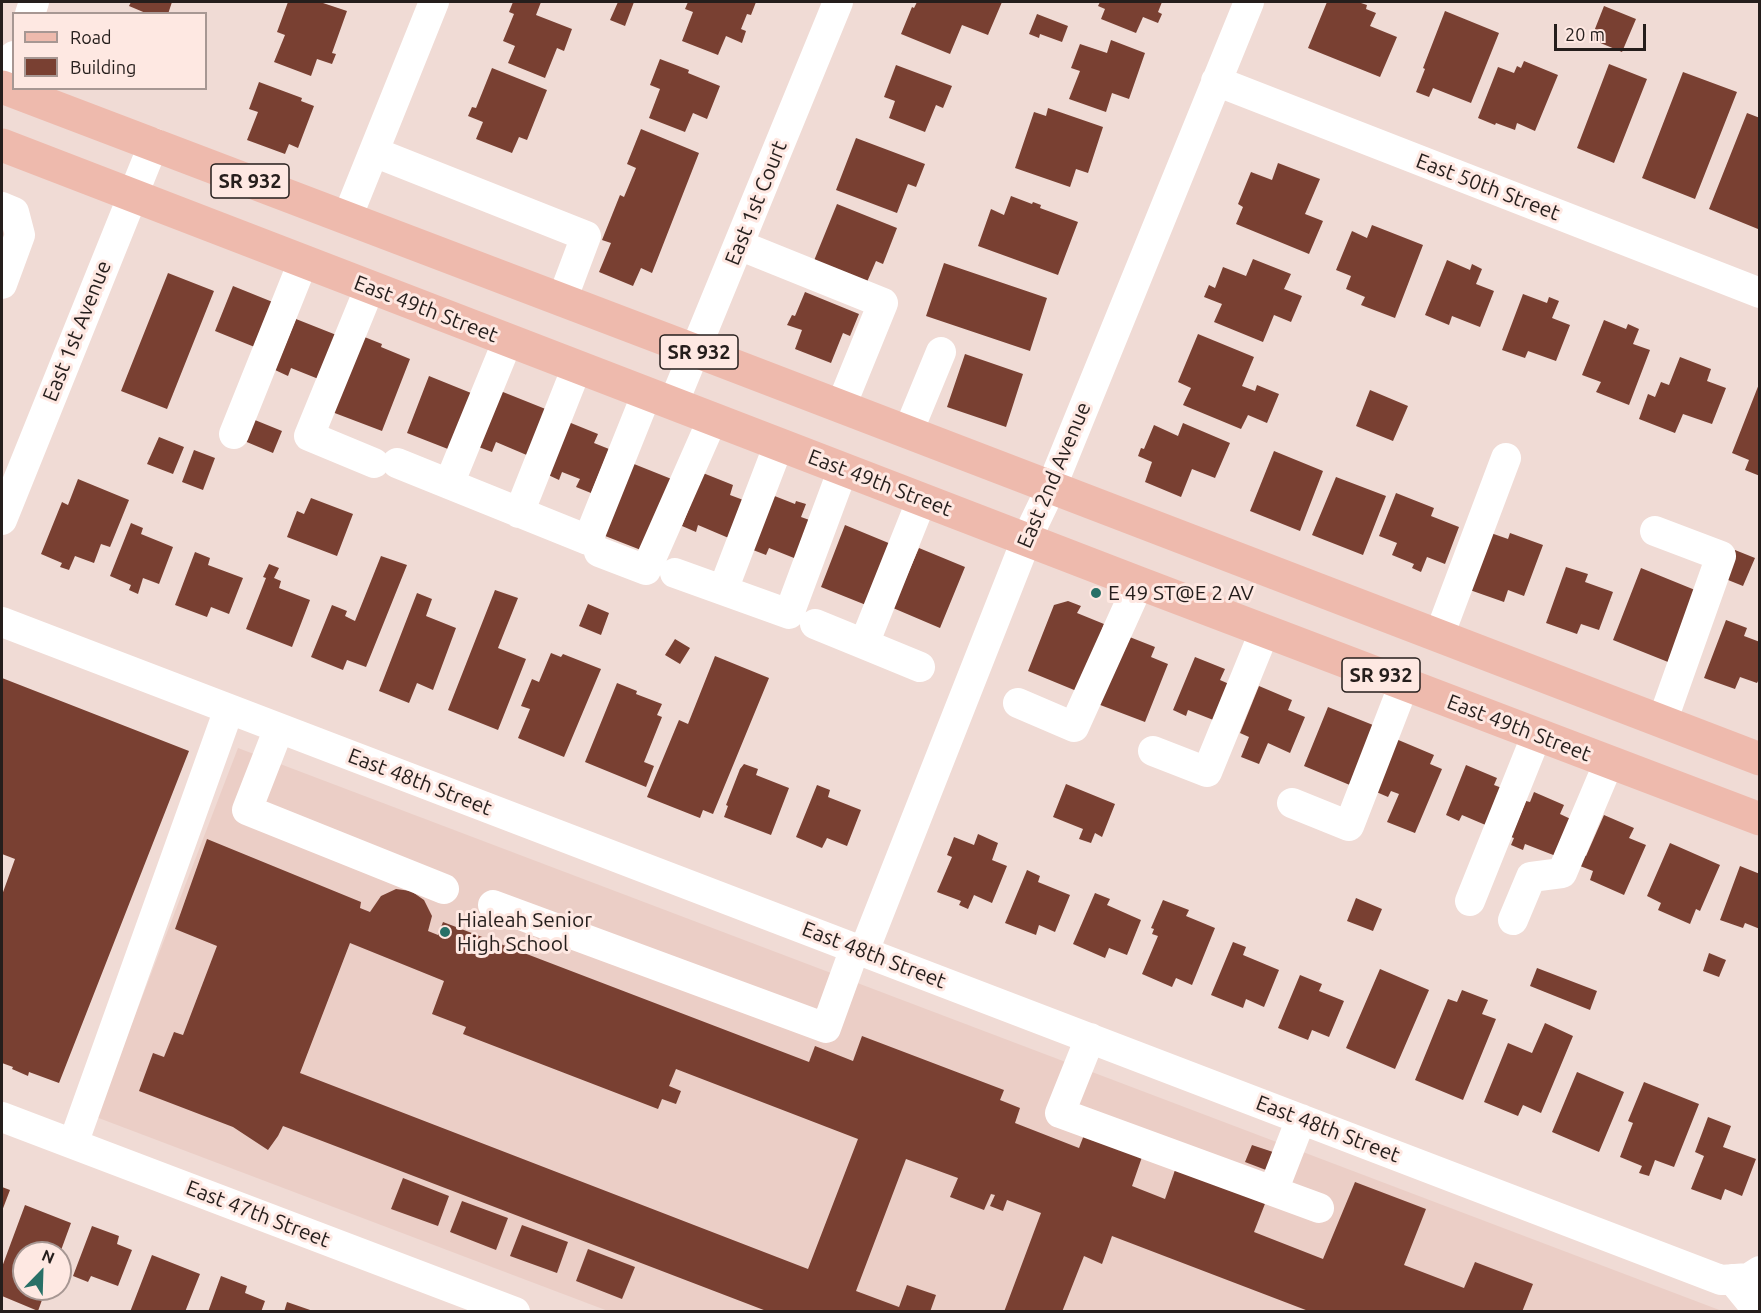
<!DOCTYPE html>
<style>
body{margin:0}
#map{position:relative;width:1761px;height:1313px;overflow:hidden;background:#f0dbd5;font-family:Ubuntu,sans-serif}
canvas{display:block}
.frame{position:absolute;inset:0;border:3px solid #251e1c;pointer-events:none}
.legend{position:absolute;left:12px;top:12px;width:195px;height:78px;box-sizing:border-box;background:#fee8e2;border:2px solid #a79793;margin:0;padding:8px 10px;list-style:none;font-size:18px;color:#251e1c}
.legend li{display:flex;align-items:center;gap:12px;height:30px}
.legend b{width:30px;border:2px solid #a79793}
.north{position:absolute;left:12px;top:1241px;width:60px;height:60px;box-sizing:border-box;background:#fee8e2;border:2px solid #a79793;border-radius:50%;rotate:23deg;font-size:16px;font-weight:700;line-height:24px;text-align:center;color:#251e1c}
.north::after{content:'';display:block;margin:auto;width:21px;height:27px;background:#287067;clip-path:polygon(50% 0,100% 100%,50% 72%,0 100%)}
.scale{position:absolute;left:1554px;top:24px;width:92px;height:27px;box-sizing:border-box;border:3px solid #251e1c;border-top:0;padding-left:8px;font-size:18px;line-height:21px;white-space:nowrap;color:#251e1c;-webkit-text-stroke:4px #fee8e2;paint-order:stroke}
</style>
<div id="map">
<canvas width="1761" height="1313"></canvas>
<div class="frame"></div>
<ul class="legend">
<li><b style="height:8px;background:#eebaad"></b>Road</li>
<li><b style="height:16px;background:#794032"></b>Building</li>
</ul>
<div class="north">N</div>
<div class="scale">20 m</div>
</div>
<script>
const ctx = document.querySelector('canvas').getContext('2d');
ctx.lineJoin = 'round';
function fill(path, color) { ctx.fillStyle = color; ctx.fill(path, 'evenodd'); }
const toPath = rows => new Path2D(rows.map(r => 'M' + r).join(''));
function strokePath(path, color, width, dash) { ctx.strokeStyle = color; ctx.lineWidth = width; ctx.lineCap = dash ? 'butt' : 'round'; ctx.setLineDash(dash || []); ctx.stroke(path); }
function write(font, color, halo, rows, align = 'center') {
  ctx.font = font + ' Ubuntu,sans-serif'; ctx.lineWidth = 6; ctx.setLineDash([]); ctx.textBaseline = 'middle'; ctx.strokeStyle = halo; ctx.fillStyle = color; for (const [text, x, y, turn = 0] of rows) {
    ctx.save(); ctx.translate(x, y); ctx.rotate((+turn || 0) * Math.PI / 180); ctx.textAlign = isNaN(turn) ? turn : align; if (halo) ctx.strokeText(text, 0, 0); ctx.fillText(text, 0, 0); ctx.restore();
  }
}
fill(toPath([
 [238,748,1722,1311,608,1311,96,1117]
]), '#ebcec6');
fill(toPath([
 [131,2,172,2,168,14,148,14,129,6],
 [288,2,320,2,347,11,332,53,336,54,332,64,317,59,311,76,274,62,285,35,277,32],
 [513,2,541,2,536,15,572,29,564,51,557,48,545,78,508,63,515,46,503,41,514,14,509,12],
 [618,2,634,2,625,26,610,20],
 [688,2,756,2,751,15,747,14,741,29,746,31,742,43,726,36,718,55,682,41,693,12,685,9],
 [917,2,1002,2,988,35,962,25,950,54,901,34,912,7,914,8],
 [1100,2,1162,2,1158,12,1162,14,1158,23,1143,17,1136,33,1101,19,1105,9,1098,6],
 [1327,2,1358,2,1367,5,1366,9,1376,13,1370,26,1397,37,1380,77,1308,48],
 [1604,6,1636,19,1622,52,1591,39],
 [1445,11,1499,33,1471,103,1433,88,1429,97,1416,92,1425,69,1423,68],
 [1037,14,1068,26,1062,42,1040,34,1039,38,1029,34],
 [1111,40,1145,53,1129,99,1112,93,1106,112,1069,99,1080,71,1071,68,1080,44,1107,53],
 [660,59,689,70,688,73,720,86,707,119,693,113,685,132,649,118,660,89,650,85],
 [1524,61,1558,75,1535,131,1517,123,1515,130,1496,123,1495,125,1478,118,1498,67,1514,73,1517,66,1521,68],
 [1609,64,1647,79,1614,163,1577,148],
 [896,65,952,86,943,108,936,105,925,132,889,118,895,101,884,97],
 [492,68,547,90,527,140,519,137,512,153,476,139,483,122,468,116,472,107,476,108],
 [1683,72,1737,92,1695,199,1642,178],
 [259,82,302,98,301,101,314,106,298,148,289,144,285,154,247,140,258,112,249,109],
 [1048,108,1103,127,1088,173,1076,169,1070,187,1015,168,1034,112,1046,116],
 [1747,113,1760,118,1760,224,1758,229,1709,209],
 [641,129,699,153,652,273,641,268,633,286,599,272,611,243,602,240,620,195,624,197,636,168,627,164],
 [856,138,925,164,916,187,908,184,897,213,836,190],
 [1278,163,1320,179,1305,214,1323,221,1309,254,1236,224,1243,207,1238,204,1251,172,1272,180],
 [1011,196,1032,204,1033,202,1041,205,1040,208,1078,222,1058,275,978,246,991,209,1004,215],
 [837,204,897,228,883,264,876,261,864,289,811,268],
 [1372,225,1423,245,1395,318,1361,305,1365,297,1346,289,1351,276,1336,270,1352,231,1367,238],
 [1253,259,1291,274,1284,289,1302,296,1291,322,1274,315,1263,342,1214,322,1222,304,1204,297,1209,285,1215,288,1223,267,1246,276],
 [1447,260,1470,270,1472,264,1482,269,1476,284,1494,291,1480,327,1452,316,1449,325,1425,315],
 [944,263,1047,298,1030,351,926,316],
 [168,273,214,291,167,409,121,391],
 [233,286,280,305,262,350,215,331],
 [805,292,859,314,850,336,843,333,831,363,795,349,802,330,787,325,792,315,795,316],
 [1523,294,1547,303,1549,297,1559,301,1552,318,1570,325,1556,361,1528,351,1525,358,1502,350],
 [296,319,344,338,326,382,291,368,288,376,275,370],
 [1604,320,1626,329,1628,324,1639,329,1633,344,1650,350,1629,405,1596,392,1601,382,1582,375],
 [1198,334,1254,357,1242,386,1255,391,1257,385,1279,394,1267,423,1248,415,1241,429,1183,405,1191,388,1178,382],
 [362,336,382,344,381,347,410,359,382,431,332,412],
 [965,354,1023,374,1006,427,947,407],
 [1680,357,1711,369,1707,381,1726,388,1712,424,1683,414,1675,433,1639,419,1648,394,1655,397,1661,382,1669,385],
 [429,376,476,395,453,451,407,433],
 [1759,384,1760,384,1760,476,1745,470,1749,460,1732,453],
 [498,390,548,410,529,456,496,442,492,452,476,446],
 [1370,390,1408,406,1393,441,1356,426],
 [250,418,282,431,273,453,242,440],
 [566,421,598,434,594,443,609,449,591,493,576,487,580,479,562,472,559,480,544,473],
 [1183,423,1230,443,1215,478,1192,469,1181,497,1145,482,1152,462,1138,456,1141,448,1144,449,1154,425,1178,436],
 [159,437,184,447,173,474,147,464],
 [194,450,215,458,203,490,182,482],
 [1274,451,1323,471,1300,531,1250,511],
 [624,460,679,482,651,554,595,532],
 [703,473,733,485,730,495,746,501,731,539,698,525,696,532,682,526],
 [1336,477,1386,496,1363,555,1312,535],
 [78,479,129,500,110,547,101,544,94,563,75,556,69,570,60,567,62,563,41,554,62,502,68,505],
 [1396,493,1434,508,1431,516,1459,527,1445,564,1427,557,1421,572,1412,568,1414,564,1392,555,1397,543,1379,536],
 [772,495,795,504,796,501,806,504,801,517,818,523,804,562,769,548,766,555,748,548],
 [311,498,353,514,337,556,287,537,297,511,304,514],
 [131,523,143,528,141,534,173,547,159,584,143,578,138,594,129,590,131,585,110,576],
 [845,525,891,544,866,605,821,587],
 [1488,532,1508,539,1510,533,1543,545,1524,596,1508,590,1504,602,1467,589],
 [919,548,965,567,940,628,893,608],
 [1735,550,1755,558,1743,586,1723,578],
 [195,552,210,558,208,565,243,578,229,614,211,607,207,617,175,605],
 [381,556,407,565,366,667,347,660,343,670,311,657,332,605,347,611,345,616,355,621],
 [269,564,279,568,274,578,281,581,279,588,310,600,292,647,246,629,266,578,263,577],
 [1566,567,1588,574,1585,582,1613,592,1599,630,1581,624,1577,634,1546,623],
 [1641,568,1695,590,1668,662,1613,640],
 [495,590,518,598,498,648,526,659,498,730,448,710],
 [417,593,432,599,426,616,456,628,433,690,417,683,409,703,379,691],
 [1068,601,1081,606,1077,613,1104,624,1079,692,1028,671,1054,605],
 [588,604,609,613,601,635,579,626],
 [1726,620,1747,628,1744,636,1760,642,1760,677,1757,683,1740,677,1735,689,1704,678],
 [1122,634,1155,647,1151,657,1168,664,1145,722,1095,703],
 [675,639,690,648,680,664,665,655],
 [551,653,561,657,563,654,601,669,564,757,518,738,530,709,521,706,532,679,539,682],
 [715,656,769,678,713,814,703,810,700,818,647,797,679,720,688,724],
 [1195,657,1225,669,1220,680,1236,687,1221,723,1188,710,1186,716,1173,710],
 [2,678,189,751,59,1083,29,1072,28,1076,12,1069,13,1067,2,1063,2,895,15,859,2,854],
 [617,683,637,691,636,694,662,704,657,715,662,717,644,762,654,766,646,787,585,762],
 [1259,686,1292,700,1288,710,1305,717,1290,753,1268,743,1259,764,1241,757,1249,737,1240,733],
 [1328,707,1373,725,1357,788,1304,766],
 [1396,739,1434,755,1430,764,1442,769,1415,833,1387,822,1399,794,1391,791,1388,797,1374,791],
 [744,764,758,769,756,775,789,788,771,835,724,817,728,806,726,805,740,769],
 [1466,765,1497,778,1494,785,1510,791,1495,829,1462,815,1459,821,1446,815],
 [1066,784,1115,804,1102,837,1095,833,1091,843,1079,839,1083,829,1053,817],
 [817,785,830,790,828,797,861,810,847,846,827,838,822,848,796,837],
 [1534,792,1564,805,1560,814,1577,822,1561,858,1525,844,1523,850,1511,845,1514,838,1511,837,1526,801,1530,802],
 [1604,815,1634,828,1629,838,1646,845,1624,895,1590,880,1593,871,1575,864,1580,853,1586,856],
 [978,834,998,843,992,860,1007,866,992,903,974,895,968,909,959,905,961,901,937,892,952,857,947,855,954,837,974,845],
 [207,839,361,902,360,908,370,912,381,896,396,889,411,891,424,900,432,916,428,931,438,935,443,922,809,1062,815,1046,853,1061,862,1036,1004,1090,1000,1100,1020,1108,1015,1123,1079,1148,1084,1135,1142,1157,1132,1186,1165,1199,1175,1170,1268,1196,1254,1232,1323,1259,1355,1182,1426,1209,1404,1265,1464,1288,1475,1262,1533,1284,1522,1312,1311,1312,1112,1236,1102,1264,1084,1256,1062,1312,1004,1312,1041,1213,1007,1200,1003,1211,990,1206,995,1195,991,1194,984,1210,950,1197,958,1178,906,1159,856,1291,899,1307,907,1285,936,1295,930,1312,769,1312,283,1126,278,1136,268,1150,233,1127,139,1091,153,1053,164,1057,174,1032,183,1035,217,946,175,929],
 [350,943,444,981,432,1014,466,1027,463,1034,658,1109,662,1099,676,1104,681,1091,669,1086,676,1069,858,1139,808,1269,300,1073],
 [1670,843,1720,865,1700,911,1696,909,1690,924,1658,910,1661,903,1647,896],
 [1740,866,1760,874,1760,929,1745,923,1743,928,1720,920],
 [1027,870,1040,876,1038,882,1070,895,1055,932,1039,925,1036,935,1005,923],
 [1095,893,1110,899,1107,905,1141,920,1127,955,1109,948,1105,958,1073,944],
 [1356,898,1382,909,1373,931,1347,921],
 [1163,900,1189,910,1186,916,1215,928,1192,985,1176,978,1172,987,1142,974,1158,936,1152,934,1154,929,1151,928],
 [1233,942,1246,947,1243,955,1279,970,1264,1007,1246,999,1243,1008,1211,995],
 [1709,953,1726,960,1719,977,1703,971],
 [1537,968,1597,991,1590,1010,1530,986],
 [1380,969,1429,990,1395,1069,1346,1048],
 [1300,975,1322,984,1319,991,1344,1001,1329,1037,1312,1030,1308,1040,1278,1028],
 [1462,990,1488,1000,1482,1014,1496,1019,1463,1100,1415,1080,1448,999,1457,1002],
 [1545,1023,1573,1036,1541,1113,1523,1105,1518,1116,1484,1102,1508,1043,1532,1053],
 [1577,1072,1624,1092,1599,1152,1552,1132],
 [1644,1082,1699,1104,1674,1167,1655,1160,1649,1176,1639,1173,1642,1166,1620,1157,1633,1123,1628,1121],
 [1708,1117,1731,1126,1723,1147,1756,1159,1742,1196,1725,1189,1721,1200,1691,1189,1704,1156,1695,1152],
 [1252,1145,1273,1152,1266,1170,1245,1162],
 [403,1178,449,1196,438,1226,391,1209],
 [2,1187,10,1190,2,1211],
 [462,1201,508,1218,496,1250,450,1232],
 [25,1205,71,1223,60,1253,24,1253,24,1289,46,1289,38,1311,2,1296,2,1267],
 [522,1225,568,1242,557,1273,510,1256],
 [92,1226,119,1236,117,1244,132,1250,118,1286,91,1276,88,1282,73,1276],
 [588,1249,635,1267,622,1299,576,1281],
 [152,1255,200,1274,185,1312,130,1312],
 [221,1276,247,1286,245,1293,265,1301,261,1312,208,1312],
 [287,1302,313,1311,313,1312,284,1312]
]), '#794032');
strokePath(toPath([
 [30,14,34,2],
 [1216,81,1760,293],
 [2,87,14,56],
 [374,152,586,236,562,300],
 [2,207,14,212,20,235,2,284],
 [347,218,434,2],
 [739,245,883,303,841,406],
 [370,287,309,436,374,463],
 [673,404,838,2],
 [908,432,941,352],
 [234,434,303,262],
 [397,463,588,540,647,393],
 [449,484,508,340],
 [519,513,577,367],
 [2,520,154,143],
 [1655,531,1721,556,1662,722],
 [599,552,646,570,713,418],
 [675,573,789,614,843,469],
 [723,590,779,444],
 [2,622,1721,1280,1749,1278,1760,1271],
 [815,624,864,644],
 [1439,636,1506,458],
 [920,667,864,644,922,499],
 [1018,703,1074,727,1139,583],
 [279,728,247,810,444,889],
 [1153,751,1207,772,1265,630],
 [1292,803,1349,826,1404,684],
 [1470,901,1537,734],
 [493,905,826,1028,855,948],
 [1513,920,1531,877,1562,873,1609,762],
 [864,951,1027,538,1051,488,1249,2],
 [1090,1038,1060,1113,1319,1208],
 [2,1117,515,1312],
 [73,1144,229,709],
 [1273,1191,1301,1119],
 [1732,1279,1759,1312]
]), '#fff', 30);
strokePath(toPath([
 [2,87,696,351,1760,759],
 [2,145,1139,583,1760,819]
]), '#eebaad', 33);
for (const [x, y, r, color] of [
 [1096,593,6,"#287067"],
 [445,932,6,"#287067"]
]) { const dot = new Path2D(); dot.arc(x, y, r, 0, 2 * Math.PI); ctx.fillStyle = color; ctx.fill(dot); strokePath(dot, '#fee8e2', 2); }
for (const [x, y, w] of [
 [250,181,78],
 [699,352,78],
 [1381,675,78]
]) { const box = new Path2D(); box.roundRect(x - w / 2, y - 17, w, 34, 4.5); ctx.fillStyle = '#fee8e2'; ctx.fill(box); strokePath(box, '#251e1c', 1.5); }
write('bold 20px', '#251e1c', null, [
 ["SR 932",250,181],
 ["SR 932",699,352],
 ["SR 932",1381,675]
]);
write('21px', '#251e1c', '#fee8e2', [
 ["East 50th Street",1488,187,21],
 ["East 1st Court",756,203,-68],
 ["East 49th Street",426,309,21],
 ["East 1st Avenue",77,331,-68],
 ["East 2nd Avenue",1054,475,-67],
 ["East 49th Street",880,483,21],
 ["East 49th Street",1519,728,21],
 ["East 48th Street",420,782,21],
 ["East 48th Street",874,955,21],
 ["East 48th Street",1328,1129,21],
 ["East 47th Street",258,1214,21]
]);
write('21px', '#251e1c', '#fee8e2', [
 ["E 49 ST@E 2 AV",1108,593],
 ["Hialeah Senior",457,920],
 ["High School",457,944]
], 'left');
</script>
